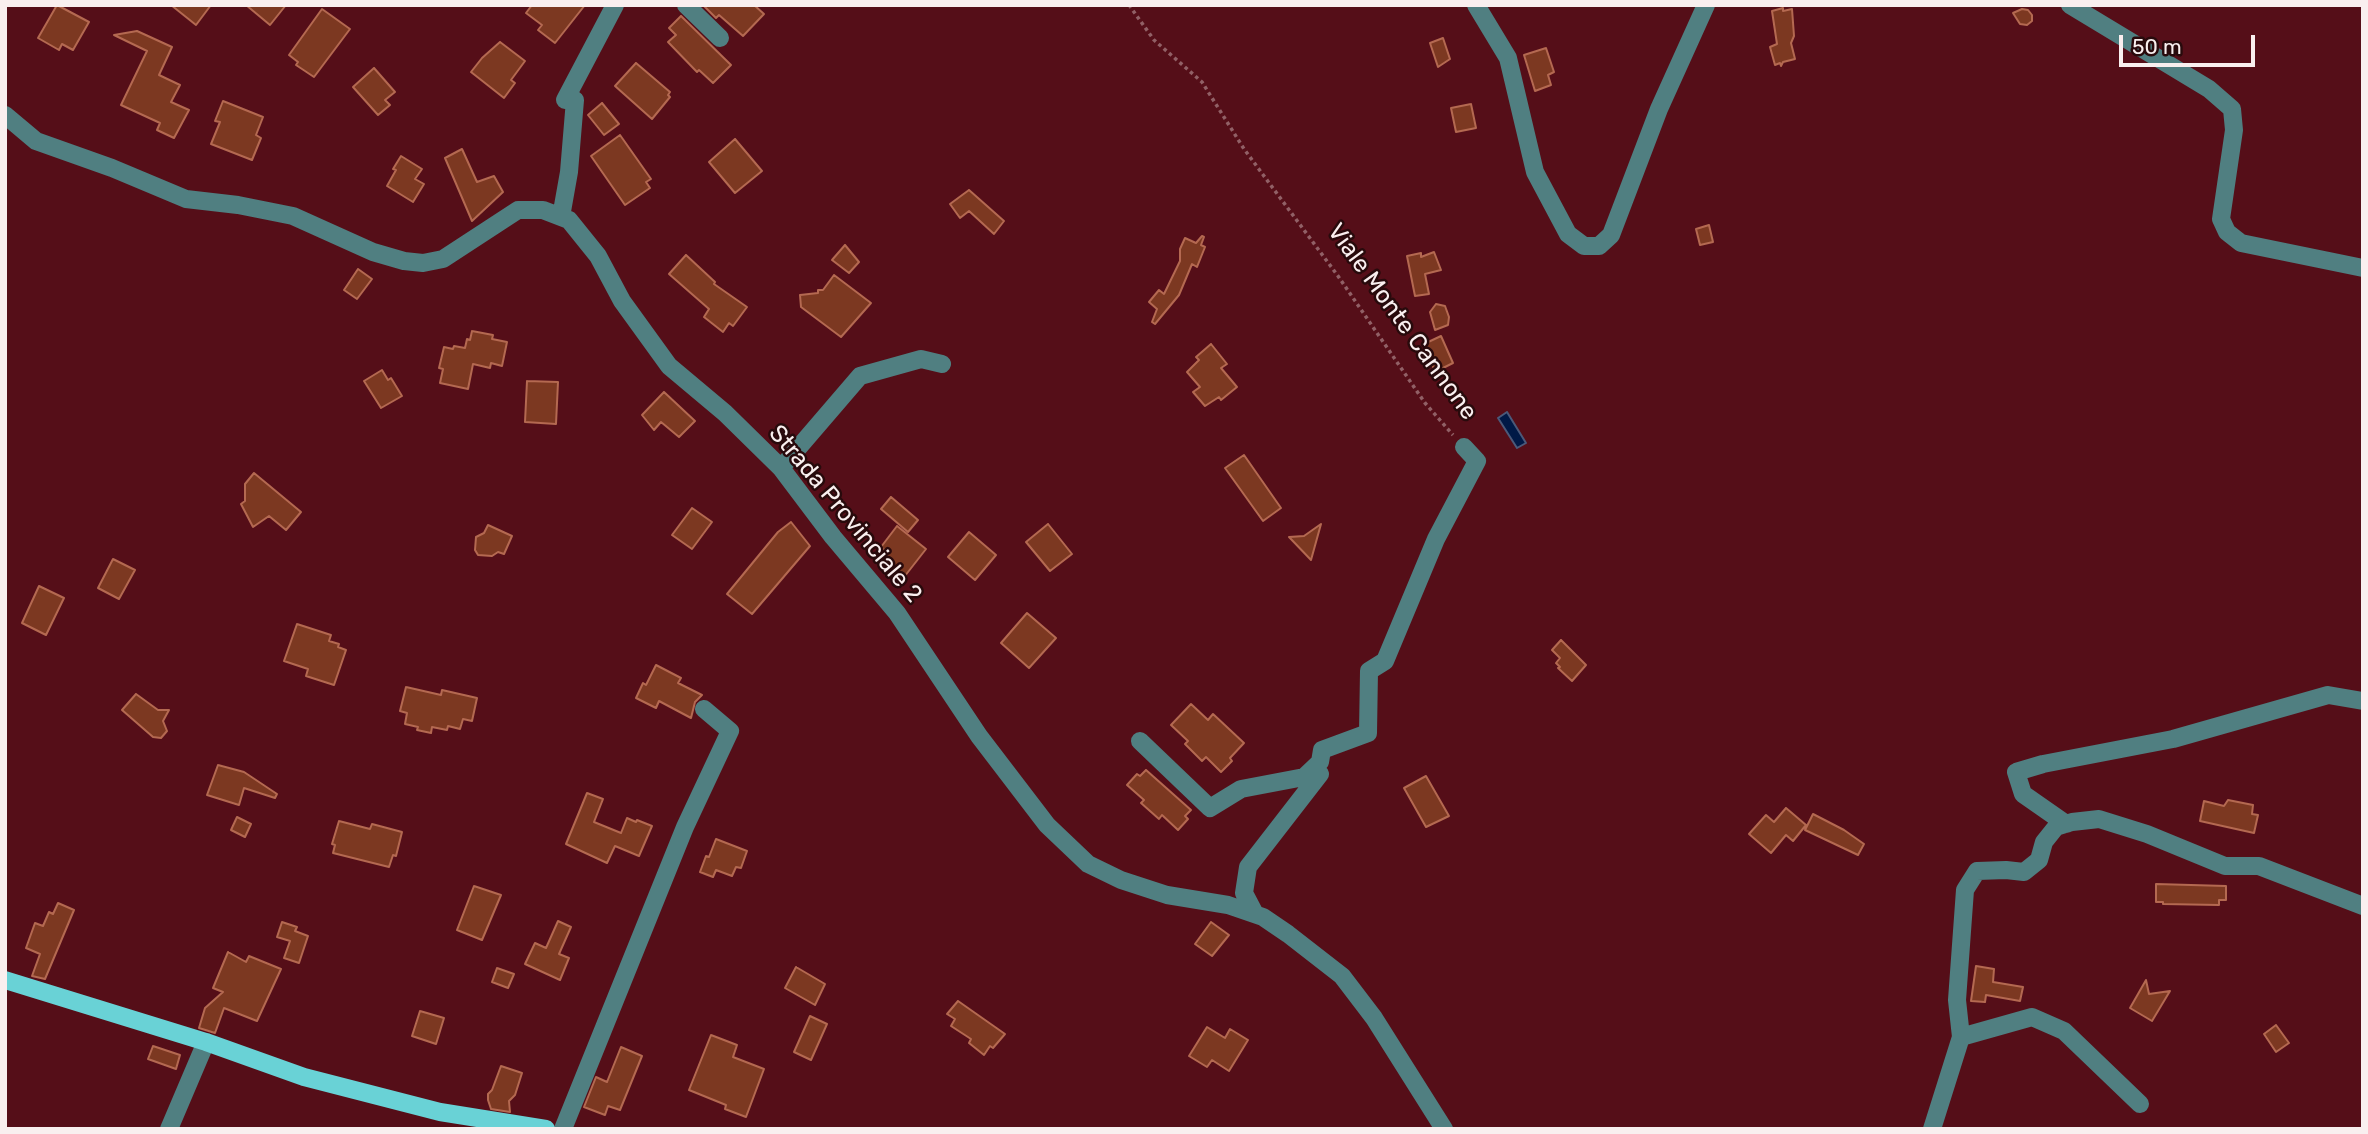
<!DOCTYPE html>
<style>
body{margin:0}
#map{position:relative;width:2368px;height:1134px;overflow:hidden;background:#550e18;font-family:Rubik,sans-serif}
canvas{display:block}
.frame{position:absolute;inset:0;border:7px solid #f9efef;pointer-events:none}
.scale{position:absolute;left:2119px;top:35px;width:136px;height:32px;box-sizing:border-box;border:4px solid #f9efef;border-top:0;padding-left:9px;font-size:21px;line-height:24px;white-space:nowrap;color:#f9efef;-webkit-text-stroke:5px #280a0c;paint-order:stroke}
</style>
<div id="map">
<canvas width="2368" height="1134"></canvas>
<div class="frame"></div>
<div class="scale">50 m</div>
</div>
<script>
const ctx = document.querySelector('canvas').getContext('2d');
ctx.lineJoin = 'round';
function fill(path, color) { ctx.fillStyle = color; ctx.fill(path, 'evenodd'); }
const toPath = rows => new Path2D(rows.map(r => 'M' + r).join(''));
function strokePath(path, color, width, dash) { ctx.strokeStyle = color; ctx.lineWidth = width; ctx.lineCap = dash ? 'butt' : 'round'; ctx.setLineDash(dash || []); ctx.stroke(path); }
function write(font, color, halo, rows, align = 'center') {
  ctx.font = font + ' Rubik,sans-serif'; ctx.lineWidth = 5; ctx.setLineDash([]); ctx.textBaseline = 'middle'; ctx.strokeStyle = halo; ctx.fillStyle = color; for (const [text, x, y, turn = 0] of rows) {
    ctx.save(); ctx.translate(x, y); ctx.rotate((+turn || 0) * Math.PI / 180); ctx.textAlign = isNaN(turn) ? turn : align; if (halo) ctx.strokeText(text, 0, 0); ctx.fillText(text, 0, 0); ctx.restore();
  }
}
const water = toPath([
 [1507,412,1526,443,1517,448,1498,418,1507,412]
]);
fill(water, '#001946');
strokePath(water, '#4b5979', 2);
const building = toPath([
 [57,5,89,22,73,50,62,44,59,50,38,38,57,5],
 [171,5,211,5,196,25,171,5],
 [246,5,286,5,270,25,246,5],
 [532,5,585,5,555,43,538,30,542,25,526,13,532,5],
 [703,5,754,5,764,14,743,36,719,15,716,18,703,5],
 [1783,8,1783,11,1792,9,1794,36,1791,43,1795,59,1783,62,1781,66,1780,63,1775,65,1770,47,1777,44,1772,11,1783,8],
 [322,9,350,29,314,77,296,65,298,62,289,55,322,9],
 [2022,9,2028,10,2032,15,2032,21,2027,25,2020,24,2013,13,2022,9],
 [681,16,731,65,713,83,699,70,697,72,668,42,676,35,669,28,681,16],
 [137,31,172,47,159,75,180,85,171,102,189,110,174,138,157,130,160,123,121,105,147,51,114,35,137,31],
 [1443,38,1450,59,1438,67,1430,43,1443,38],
 [500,42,525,61,511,80,515,83,504,98,471,72,482,58,500,42],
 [1546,48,1554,72,1548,75,1551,85,1535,91,1524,55,1546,48],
 [636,63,670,92,668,95,670,97,652,119,615,86,636,63],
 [374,68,395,92,385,100,390,105,378,115,353,87,374,68],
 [223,101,263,117,256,135,261,138,252,160,211,144,220,122,215,121,223,101],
 [602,103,619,124,604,135,588,115,602,103],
 [1471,104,1476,128,1456,132,1451,108,1471,104],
 [620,135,651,179,646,182,650,188,625,205,591,156,620,135],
 [735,139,762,171,735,193,709,162,735,139],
 [462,149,477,182,494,176,503,192,472,221,445,158,462,149],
 [401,156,422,169,415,179,424,184,413,202,387,186,396,170,393,169,401,156],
 [969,190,1004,221,994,234,969,211,960,218,950,204,969,190],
 [1709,225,1713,242,1700,245,1696,229,1709,225],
 [1202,236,1204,237,1201,245,1205,247,1197,267,1192,264,1179,295,1155,324,1152,322,1157,309,1149,302,1159,290,1164,294,1180,261,1180,249,1185,238,1196,243,1202,236],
 [845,245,859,262,849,273,832,260,845,245],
 [1434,252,1441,270,1425,274,1429,294,1415,296,1407,256,1421,253,1421,257,1434,252],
 [686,255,715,282,714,284,747,307,733,326,729,323,723,332,704,317,709,309,669,274,686,255],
 [358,269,372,279,357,299,344,290,358,269],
 [834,275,871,303,841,337,801,307,800,295,818,293,818,290,823,290,834,275],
 [1436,304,1445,306,1449,317,1448,325,1435,330,1430,312,1436,304],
 [472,331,493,335,492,339,507,342,502,366,491,363,490,368,473,364,468,389,440,383,443,369,439,368,444,347,453,349,454,346,465,348,467,339,470,340,472,331],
 [1441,336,1453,363,1435,372,1424,344,1441,336],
 [1211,344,1227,364,1221,368,1237,387,1221,400,1219,397,1205,406,1193,392,1200,387,1187,372,1199,360,1196,357,1211,344],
 [382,370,388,380,391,378,402,396,381,408,364,381,382,370],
 [527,381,558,382,556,424,525,422,527,381],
 [664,392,695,421,679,437,661,422,654,430,642,415,664,392],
 [1244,455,1281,508,1263,521,1225,468,1244,455],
 [254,473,301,512,286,530,269,516,253,527,241,504,245,501,245,484,254,473],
 [891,497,918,520,908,532,881,509,891,497],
 [692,508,712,522,692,549,672,535,692,508],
 [791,522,810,546,752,614,727,594,778,532,791,522],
 [1048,524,1072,554,1050,571,1026,542,1048,524],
 [1321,524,1311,560,1289,537,1304,536,1321,524],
 [488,525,512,536,504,554,498,552,492,556,478,555,475,550,476,537,484,533,488,525],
 [897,526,926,549,901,581,880,564,888,553,881,547,897,526],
 [969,532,996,555,975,580,948,557,969,532],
 [113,559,135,570,119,599,98,588,113,559],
 [39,586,64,598,46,635,22,623,39,586],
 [1027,613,1056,638,1029,668,1001,643,1027,613],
 [297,624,331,635,329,641,339,644,338,647,346,650,334,685,306,676,308,669,284,661,297,624],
 [1561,640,1586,665,1572,681,1558,668,1560,667,1556,663,1560,658,1552,650,1561,640],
 [656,665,681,678,678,683,702,695,695,702,691,718,659,701,656,708,636,698,643,683,646,685,656,665],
 [406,687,441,695,442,690,477,698,472,721,463,719,460,729,448,726,447,730,432,727,431,733,417,730,418,727,405,724,407,713,400,711,406,687],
 [136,694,158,710,169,710,163,721,167,731,161,738,153,737,122,710,136,694],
 [1191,704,1208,720,1213,714,1244,743,1230,758,1232,761,1221,772,1206,757,1202,761,1185,744,1188,741,1171,725,1191,704],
 [218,765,244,772,277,794,275,798,244,788,239,805,207,795,218,765],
 [1146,770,1191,810,1185,816,1188,819,1178,830,1162,815,1159,819,1141,803,1144,800,1127,785,1137,774,1140,776,1146,770],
 [1426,776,1449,816,1426,827,1404,788,1426,776],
 [587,793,603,799,594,822,621,833,627,818,636,822,637,820,652,826,639,856,615,846,607,863,566,844,587,793],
 [2228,800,2253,805,2252,814,2258,815,2254,833,2200,821,2204,801,2224,806,2228,800],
 [1786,808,1806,825,1793,841,1786,835,1771,853,1749,834,1766,815,1774,822,1786,808],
 [1813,814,1844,830,1864,844,1858,855,1805,830,1813,814],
 [237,817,251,824,245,837,231,830,237,817],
 [339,821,370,829,372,824,402,832,396,856,393,855,389,867,333,853,335,845,332,844,339,821],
 [716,839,747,851,741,868,736,867,732,876,716,870,713,877,700,872,706,856,709,857,716,839],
 [2156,884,2226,886,2226,900,2219,900,2219,905,2163,904,2163,902,2156,902,2156,884],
 [474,886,501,895,482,940,457,930,474,886],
 [58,903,74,910,45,979,32,976,40,954,26,948,35,923,43,926,49,912,53,914,58,903],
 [558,921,571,927,559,954,569,958,560,980,525,964,535,943,546,948,558,921],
 [282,922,297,927,295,931,308,936,299,963,284,958,290,941,277,937,282,922],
 [1211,922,1229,935,1212,956,1195,944,1211,922],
 [228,952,246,962,249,956,281,969,257,1021,224,1008,215,1033,199,1028,205,1008,223,992,213,988,228,952],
 [1976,966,1994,969,1993,982,2023,987,2020,1001,1986,995,1985,1002,1971,1001,1976,966],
 [796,967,825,984,815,1005,785,988,796,967],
 [497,968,514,974,508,988,492,982,497,968],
 [2146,980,2149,994,2170,991,2152,1021,2130,1008,2146,980],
 [958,1001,1005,1034,993,1048,990,1046,984,1055,969,1043,971,1039,951,1026,955,1019,947,1014,958,1001],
 [420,1011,444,1018,436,1044,412,1036,420,1011],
 [810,1016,827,1024,811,1060,794,1052,810,1016],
 [2276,1025,2289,1043,2276,1052,2264,1034,2276,1025],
 [1207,1027,1225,1038,1230,1029,1248,1040,1229,1071,1212,1060,1207,1067,1189,1056,1207,1027],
 [711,1035,737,1045,733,1057,764,1069,746,1117,725,1109,726,1105,689,1090,711,1035],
 [153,1046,180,1055,176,1069,148,1059,153,1046],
 [621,1047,642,1056,620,1110,608,1106,605,1115,584,1107,596,1077,607,1082,621,1047],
 [501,1066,522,1073,515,1095,509,1101,510,1112,491,1109,488,1100,488,1094,492,1090,501,1066]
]);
fill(building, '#7c3821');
strokePath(building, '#b46951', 2);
strokePath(toPath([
 [1129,5,1154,40,1202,82,1244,149,1338,276,1425,403,1453,435]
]), '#916066', 3.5, [3.5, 3.5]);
strokePath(toPath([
 [686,5,720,38],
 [1476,5,1508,58,1535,172,1568,234,1584,246,1599,246,1611,235,1659,109,1706,5],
 [2070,5,2209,89,2232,109,2234,130,2221,219,2227,232,2241,243,2363,268],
 [5,115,36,141,112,168,186,199,238,205,293,216,373,252,404,261,423,263,443,259,518,210,543,210,569,220,598,256,622,301,669,366,725,413,781,468,833,537,897,613,979,736,1047,825,1088,864,1121,880,1167,895,1228,905,1263,917,1288,934,1342,976,1374,1018,1444,1129],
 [561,217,569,172,575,100,565,100,615,5],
 [781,468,860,376,921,359,942,364],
 [1140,741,1210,808,1241,789,1320,774,1248,867,1244,893,1255,914],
 [1302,779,1320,762,1322,750,1368,733,1369,671,1385,661,1436,539,1477,461,1464,447],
 [2066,824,2023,794,2016,772,2043,764,2173,739,2328,695,2363,701],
 [1961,1037,2032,1017,2064,1031,2140,1104],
 [169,1129,206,1042],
 [563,1129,685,827,730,731,704,709],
 [1932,1129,1961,1037,1957,1000,1965,890,1977,871,2006,870,2024,872,2039,860,2044,842,2056,827,2072,822,2099,819,2147,834,2225,866,2259,866,2363,906]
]), '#507f81', 18);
strokePath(toPath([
 [5,980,206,1042,304,1077,440,1112,546,1129]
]), '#69d2d6', 18);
write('24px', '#f9efef', '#280a0c', [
 ["Viale Monte Cannone",1402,322,54],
 ["Strada Provinciale 2",845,514,50]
]);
</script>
